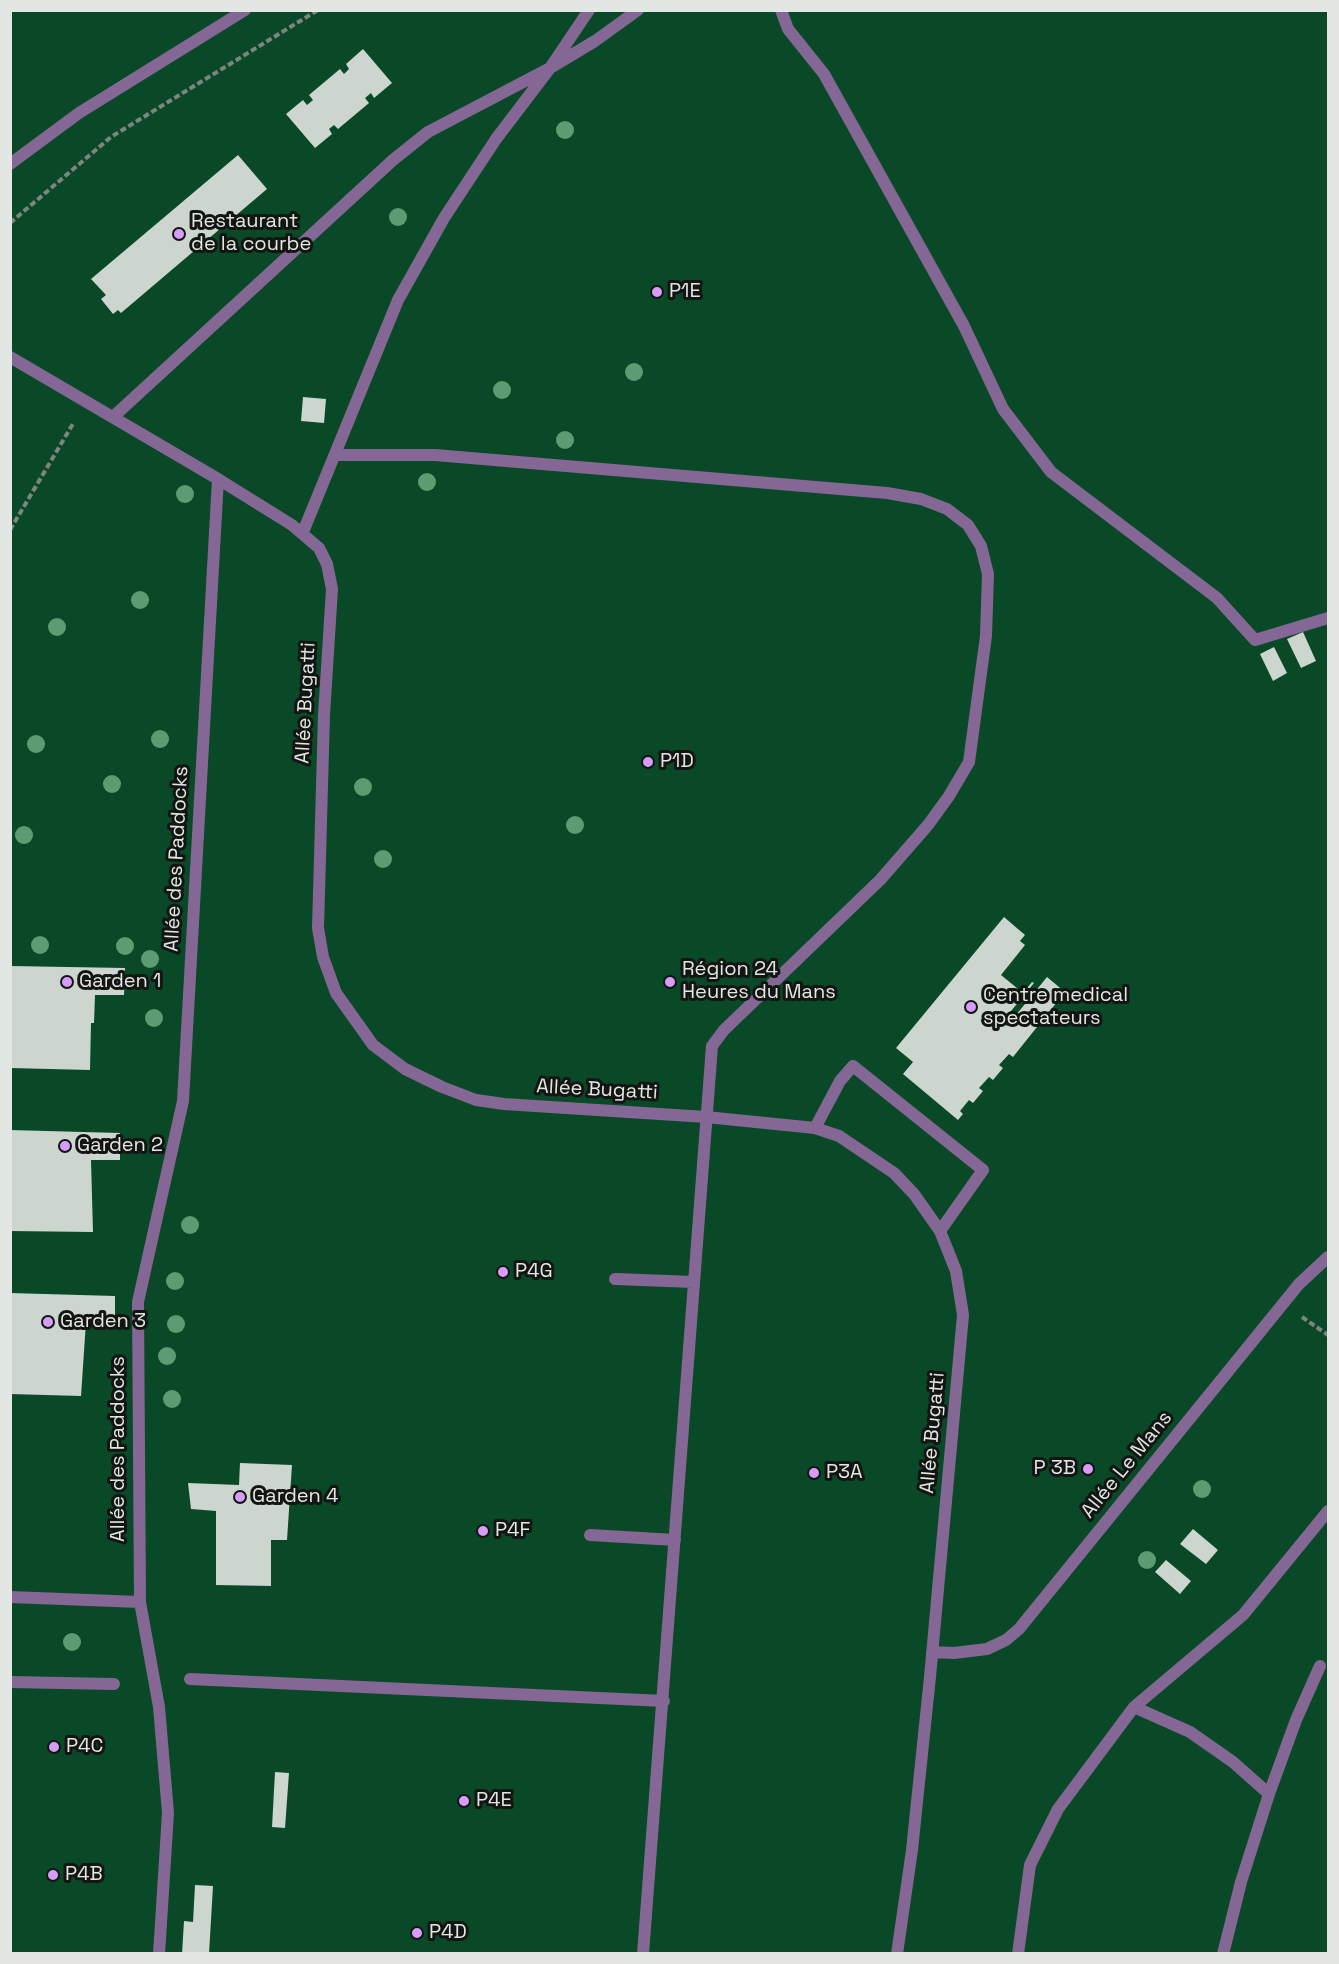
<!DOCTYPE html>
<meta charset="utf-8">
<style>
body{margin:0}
#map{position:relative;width:1339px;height:1964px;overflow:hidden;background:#262e28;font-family:"Space Grotesk",sans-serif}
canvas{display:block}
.frame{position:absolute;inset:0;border:12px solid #e2e7e3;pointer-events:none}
</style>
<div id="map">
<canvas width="1339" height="1964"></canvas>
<div class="frame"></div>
</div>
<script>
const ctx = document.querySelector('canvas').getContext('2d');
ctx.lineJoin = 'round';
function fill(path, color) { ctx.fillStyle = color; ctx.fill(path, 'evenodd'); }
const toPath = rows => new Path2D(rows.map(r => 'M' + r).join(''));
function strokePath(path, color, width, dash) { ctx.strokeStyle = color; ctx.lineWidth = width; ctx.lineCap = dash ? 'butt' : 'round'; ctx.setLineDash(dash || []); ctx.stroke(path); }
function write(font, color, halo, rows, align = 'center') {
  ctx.font = font + ' "Space Grotesk",sans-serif'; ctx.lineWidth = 6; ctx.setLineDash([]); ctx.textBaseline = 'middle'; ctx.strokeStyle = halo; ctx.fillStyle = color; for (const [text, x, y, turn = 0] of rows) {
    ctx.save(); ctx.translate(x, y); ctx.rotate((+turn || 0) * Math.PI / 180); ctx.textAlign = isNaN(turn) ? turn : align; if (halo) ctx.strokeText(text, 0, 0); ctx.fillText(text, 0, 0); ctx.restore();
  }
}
fill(toPath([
 [11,11,1328,11,1328,1953,11,1953]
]), '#094927');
fill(toPath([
 [363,49,392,83,374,98,371,93,365,98,369,103,338,129,334,125,329,129,332,134,315,148,286,114,303,100,307,105,313,100,309,95,340,69,344,74,349,69,346,64],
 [238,155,267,189,121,313,118,310,113,314,101,299,106,295,91,279],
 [303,397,326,399,324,423,301,421],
 [1303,632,1316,661,1301,668,1287,639],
 [1274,647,1287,673,1273,681,1260,654],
 [1004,917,1025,935,1020,941,1025,945,1001,975,1023,993,1032,982,1034,983,1002,1022,1007,1026,1047,977,1065,992,1013,1057,1009,1054,999,1065,1003,1068,993,1080,989,1077,979,1088,983,1091,973,1103,969,1100,960,1111,963,1114,958,1120,903,1074,913,1062,896,1048],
 [10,966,125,968,124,995,95,995,94,1023,91,1023,90,1070,10,1068],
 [10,1130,120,1133,120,1160,91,1160,93,1232,10,1231],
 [10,1293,115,1296,115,1322,86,1322,81,1396,10,1394],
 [240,1463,292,1465,287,1540,271,1540,271,1586,216,1585,216,1511,191,1509,188,1483,239,1485],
 [1193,1529,1218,1550,1206,1564,1180,1544],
 [1166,1560,1191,1581,1180,1594,1155,1572],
 [275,1772,289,1773,285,1828,272,1827],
 [195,1885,213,1886,209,1954,182,1954,184,1921,193,1922]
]), '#ccd5ce');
strokePath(toPath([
 [10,223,111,137,318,10],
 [10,530,74,422],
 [1302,1317,1328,1335]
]), '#7e857f', 4, [6, 3]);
strokePath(toPath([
 [781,10,788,29,824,74,964,326,1003,409,1051,472,1217,598,1255,640,1328,618],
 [10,164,79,113,245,10],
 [10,357,218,479,292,525,319,548,327,564,332,589,324,715,318,928,323,957,336,993,373,1045,405,1069,442,1087,476,1100,504,1104,706,1117,815,1128,839,1136,894,1173,914,1194,940,1231,956,1271,963,1315,930,1677,912,1850,897,1954],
 [113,417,393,160,428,132,550,68,589,10],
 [335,455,435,455,887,493,921,499,947,509,968,525,981,546,988,574,986,636,969,762,949,796,928,825,880,880,724,1030,712,1046,643,1954],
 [303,532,398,300,444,218,496,139,550,68,595,41,638,10],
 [815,1128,840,1081,853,1066,983,1170,940,1231],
 [615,1279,694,1282],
 [590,1535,675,1540],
 [10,1597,140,1602],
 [932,1652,954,1653,987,1649,1006,1640,1019,1629,1299,1284,1328,1257],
 [190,1679,664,1701],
 [10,1682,114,1684],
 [1134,1707,1190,1732,1233,1762,1269,1794],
 [159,1954,168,1813,159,1707,140,1602,138,1302,183,1101,218,479],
 [1018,1954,1030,1865,1058,1809,1134,1707,1243,1615,1328,1511],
 [1223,1954,1241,1882,1269,1794,1296,1720,1320,1666]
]), '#856795', 12);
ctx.fillStyle = '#5c9c72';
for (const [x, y] of [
 [565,130],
 [398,217],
 [634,372],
 [502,390],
 [565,440],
 [427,482],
 [185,494],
 [140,600],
 [57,627],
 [160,739],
 [36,744],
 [112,784],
 [363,787],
 [575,825],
 [24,835],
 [383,859],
 [40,945],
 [125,946],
 [150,959],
 [154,1018],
 [190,1225],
 [175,1281],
 [176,1324],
 [167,1356],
 [172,1399],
 [1202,1489],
 [1147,1560],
 [72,1642]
]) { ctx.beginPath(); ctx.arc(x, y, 9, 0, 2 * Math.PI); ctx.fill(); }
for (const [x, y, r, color] of [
 [179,234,6,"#d79bf9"],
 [657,292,6,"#d79bf9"],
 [648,762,6,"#d79bf9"],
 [67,982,6,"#d79bf9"],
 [670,982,6,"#d79bf9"],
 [971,1007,6,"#d79bf9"],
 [65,1146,6,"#d79bf9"],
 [503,1272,6,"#d79bf9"],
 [48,1322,6,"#d79bf9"],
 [1088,1469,6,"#d79bf9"],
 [814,1473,6,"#d79bf9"],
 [240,1497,6,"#d79bf9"],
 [483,1531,6,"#d79bf9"],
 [54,1747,6,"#d79bf9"],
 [464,1801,6,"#d79bf9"],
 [53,1875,6,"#d79bf9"],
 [417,1933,6,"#d79bf9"]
]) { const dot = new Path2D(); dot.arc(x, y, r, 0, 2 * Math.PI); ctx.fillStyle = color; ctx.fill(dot); strokePath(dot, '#121512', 2); }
write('20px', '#e2e7e3', '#121512', [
 ["Restaurant",191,222],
 ["de la courbe",191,245],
 ["P1E",669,292],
 ["P1D",660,762],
 ["Région 24",682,970],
 ["Heures du Mans",682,993],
 ["Garden 1",79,982],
 ["Centre medical",983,996],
 ["spectateurs",983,1019],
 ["Garden 2",77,1146],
 ["P4G",515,1272],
 ["Garden 3",60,1322],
 ["P 3B",1076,1469,"right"],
 ["P3A",826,1473],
 ["Garden 4",252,1497],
 ["P4F",495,1531],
 ["P4C",66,1747],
 ["P4E",476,1801],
 ["P4B",65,1875],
 ["P4D",429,1933]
], 'left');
write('20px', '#e2e7e3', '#121512', [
 ["Allée Bugatti",306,703,-87],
 ["Allée des Paddocks",177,859,-87],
 ["Allée Bugatti",597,1090,3],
 ["Allée Bugatti",933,1433,-85],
 ["Allée des Paddocks",119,1449,-90],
 ["Allée Le Mans",1127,1465,-51]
]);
</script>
